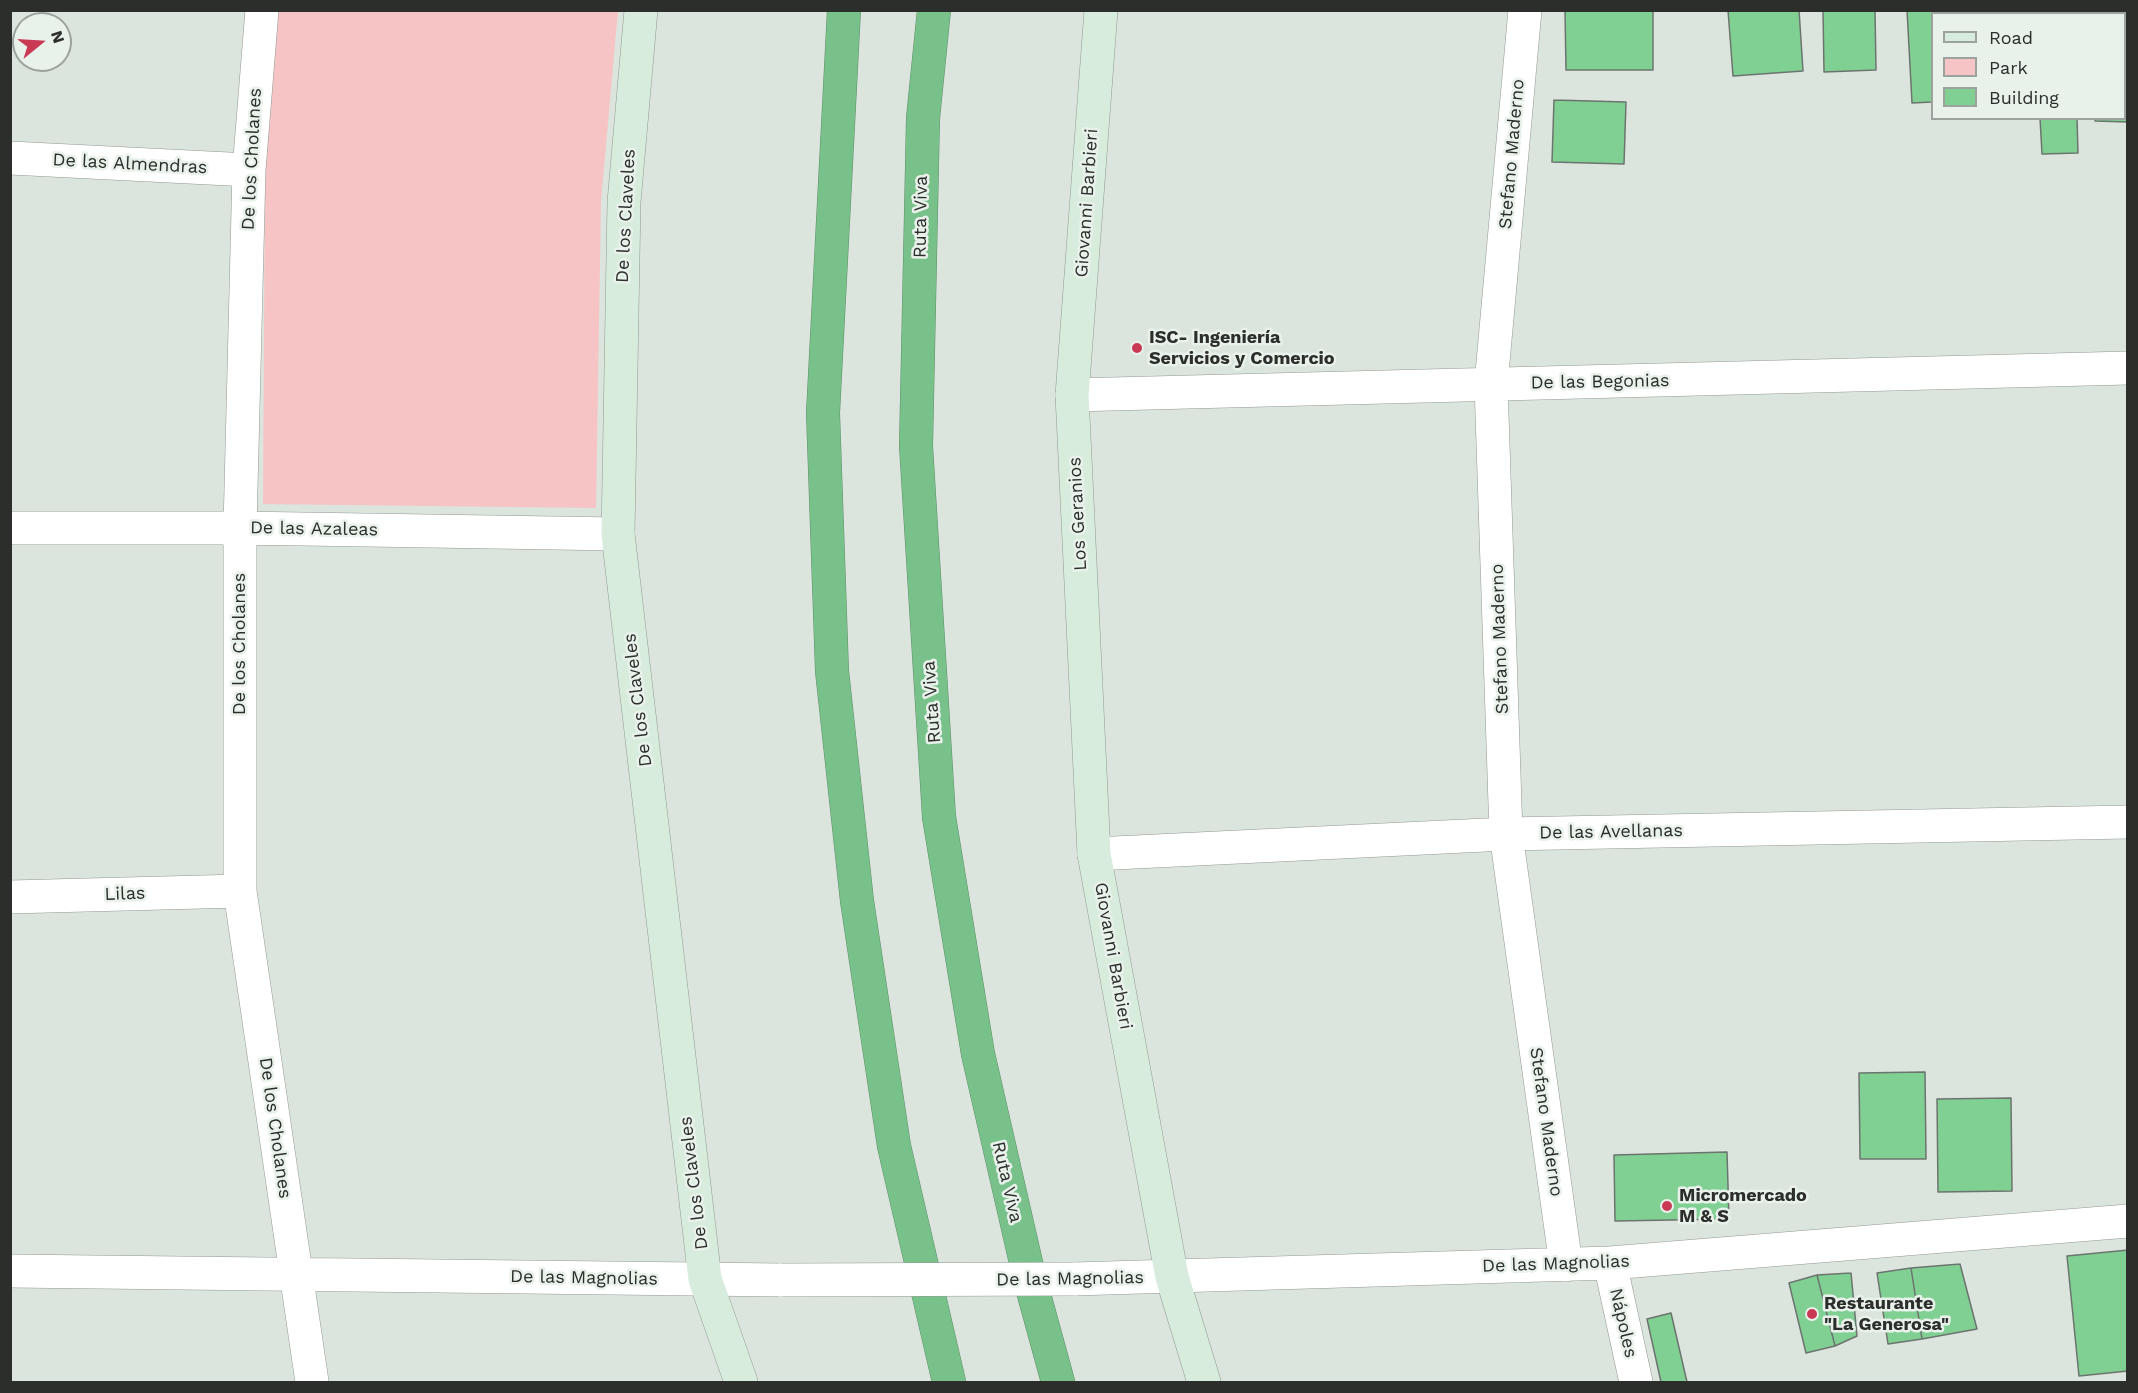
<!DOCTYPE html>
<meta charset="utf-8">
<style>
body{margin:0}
#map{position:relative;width:2138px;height:1393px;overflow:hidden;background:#dbe4dd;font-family:"Work Sans",sans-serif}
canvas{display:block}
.frame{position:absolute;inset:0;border:12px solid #2b2e2b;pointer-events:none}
.legend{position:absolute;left:1931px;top:12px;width:195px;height:108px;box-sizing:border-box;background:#e8f1ea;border:2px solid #9ca39e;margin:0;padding:8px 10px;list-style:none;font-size:18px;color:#2b2e2b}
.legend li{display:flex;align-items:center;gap:12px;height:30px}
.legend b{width:30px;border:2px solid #9ca39e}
.north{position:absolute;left:12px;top:12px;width:60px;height:60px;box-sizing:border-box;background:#e8f1ea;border:2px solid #9ca39e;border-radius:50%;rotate:72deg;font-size:16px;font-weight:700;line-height:24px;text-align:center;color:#2b2e2b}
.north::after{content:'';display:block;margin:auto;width:21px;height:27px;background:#c93954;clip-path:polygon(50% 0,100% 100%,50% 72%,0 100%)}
</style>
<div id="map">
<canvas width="2138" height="1393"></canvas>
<div class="frame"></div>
<ul class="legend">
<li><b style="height:8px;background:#d7ecdc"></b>Road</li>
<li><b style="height:16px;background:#f7c4c6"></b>Park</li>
<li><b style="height:16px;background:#80d094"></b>Building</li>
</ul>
<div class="north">N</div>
</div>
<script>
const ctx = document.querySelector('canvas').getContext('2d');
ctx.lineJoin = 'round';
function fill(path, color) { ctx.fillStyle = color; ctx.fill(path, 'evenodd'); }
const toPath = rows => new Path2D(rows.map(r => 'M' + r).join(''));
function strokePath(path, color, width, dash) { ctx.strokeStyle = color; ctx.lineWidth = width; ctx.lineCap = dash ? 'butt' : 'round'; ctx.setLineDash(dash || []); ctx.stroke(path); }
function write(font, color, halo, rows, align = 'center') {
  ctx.font = font + ' "Work Sans",sans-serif'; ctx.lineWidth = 5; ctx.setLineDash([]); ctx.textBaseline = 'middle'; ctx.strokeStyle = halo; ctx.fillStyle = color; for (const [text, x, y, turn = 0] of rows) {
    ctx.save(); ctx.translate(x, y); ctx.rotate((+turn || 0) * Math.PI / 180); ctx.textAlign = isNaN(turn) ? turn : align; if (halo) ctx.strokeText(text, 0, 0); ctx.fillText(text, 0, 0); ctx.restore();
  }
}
fill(toPath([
 [278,11,618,11,601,201,596,508,263,504,265,170]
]), '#f7c4c6');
const building = toPath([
 [1565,10,1653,10,1653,70,1566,70,1565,10],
 [1728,10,1799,10,1803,71,1733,76,1728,10],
 [1823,10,1875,10,1876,70,1824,72,1823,10],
 [1907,10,1977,10,1977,14,1932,14,1932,102,1912,103,1907,10],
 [2004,10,2071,10,2071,14,2004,14,2004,10],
 [2097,10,2128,10,2128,122,2095,121,2096,118,2124,118,2124,14,2097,14,2097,10],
 [1554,100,1626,102,1624,164,1552,162,1554,100],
 [2040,118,2077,118,2078,153,2042,154,2040,118],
 [1925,1072,1926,1159,1860,1159,1859,1073,1925,1072],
 [2011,1098,2012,1191,1938,1192,1937,1099,2011,1098],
 [1727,1152,1729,1219,1615,1221,1614,1155,1727,1152],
 [2128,1250,2128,1371,2079,1376,2067,1256,2128,1250],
 [1960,1264,1977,1329,1922,1339,1911,1268,1960,1264],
 [1911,1268,1922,1339,1888,1344,1877,1273,1911,1268],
 [1851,1273,1857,1336,1835,1346,1817,1275,1851,1273],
 [1817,1275,1835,1346,1806,1353,1789,1283,1817,1275],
 [1671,1313,1687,1382,1661,1382,1647,1319,1671,1313]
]);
fill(building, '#80d094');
strokePath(building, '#6c746e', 1.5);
const street = toPath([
 [262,10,249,170,240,528,240,891,312,1382],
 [1525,10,1491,384,1506,834,1566,1265],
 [10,158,249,170],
 [1072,395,2128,368],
 [10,528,240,528,618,534],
 [1094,854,1506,834,2128,822],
 [10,897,240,891],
 [1610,1263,1636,1382],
 [10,1271,782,1280],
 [1074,1279,1610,1263,2128,1221]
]);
const secondary = toPath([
 [641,10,624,202,618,534,705,1279,741,1382],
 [1101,10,1072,395,1094,854,1172,1277,1204,1382]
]);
const highway = toPath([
 [844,10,823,413,832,671,857,901,894,1146,949,1382],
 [934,10,923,118,916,446,939,817,978,1054,1030,1280,1058,1382]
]);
strokePath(street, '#919992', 34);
strokePath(secondary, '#919992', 34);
strokePath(highway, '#5e8e69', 34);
strokePath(street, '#fff', 33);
strokePath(secondary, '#d7ecdc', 33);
strokePath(highway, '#79c18a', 33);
const streetBridge = toPath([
 [782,1280,1074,1279]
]);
strokePath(streetBridge, '#919992', 34, []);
strokePath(streetBridge, '#fff', 33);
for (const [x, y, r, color] of [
 [1137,348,6,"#c93954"],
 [1667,1206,6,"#c93954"],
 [1812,1314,6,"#c93954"]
]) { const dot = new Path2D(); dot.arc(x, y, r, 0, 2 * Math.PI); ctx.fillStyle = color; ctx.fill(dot); strokePath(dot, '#e8f1ea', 2); }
write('18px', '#2b2e2b', '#e8f1ea', [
 ["Stefano Maderno",1512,154,-85],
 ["De los Cholanes",252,159,-87],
 ["De las Almendras",130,164,3],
 ["Giovanni Barbieri",1087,203,-86],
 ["De los Claveles",626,216,-87],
 ["Ruta Viva",921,217,-89],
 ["De las Begonias",1600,382,-1],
 ["Los Geranios",1078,514,-93],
 ["De las Azaleas",314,529,1],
 ["Stefano Maderno",1500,639,-92],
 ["De los Cholanes",240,644,-90],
 ["De los Claveles",638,700,-97],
 ["Ruta Viva",932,702,-94],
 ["De las Avellanas",1611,832,-1],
 ["Lilas",125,894,-2],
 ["Giovanni Barbieri",1113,956,80],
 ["Stefano Maderno",1546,1122,82],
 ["De los Cholanes",275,1128,82],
 ["Ruta Viva",1007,1182,77],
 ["De los Claveles",694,1183,-97],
 ["De las Magnolias",1556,1264,-2],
 ["De las Magnolias",584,1278,1],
 ["De las Magnolias",1070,1279,-1],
 ["Nápoles",1623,1323,77]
]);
write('bold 18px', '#2b2e2b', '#e8f1ea', [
 ["ISC- Ingeniería",1149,338],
 ["Servicios y Comercio",1149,359],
 ["Micromercado",1679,1196],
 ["M & S",1679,1217],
 ["Restaurante",1824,1304],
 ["\"La Generosa\"",1824,1325]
], 'left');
</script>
